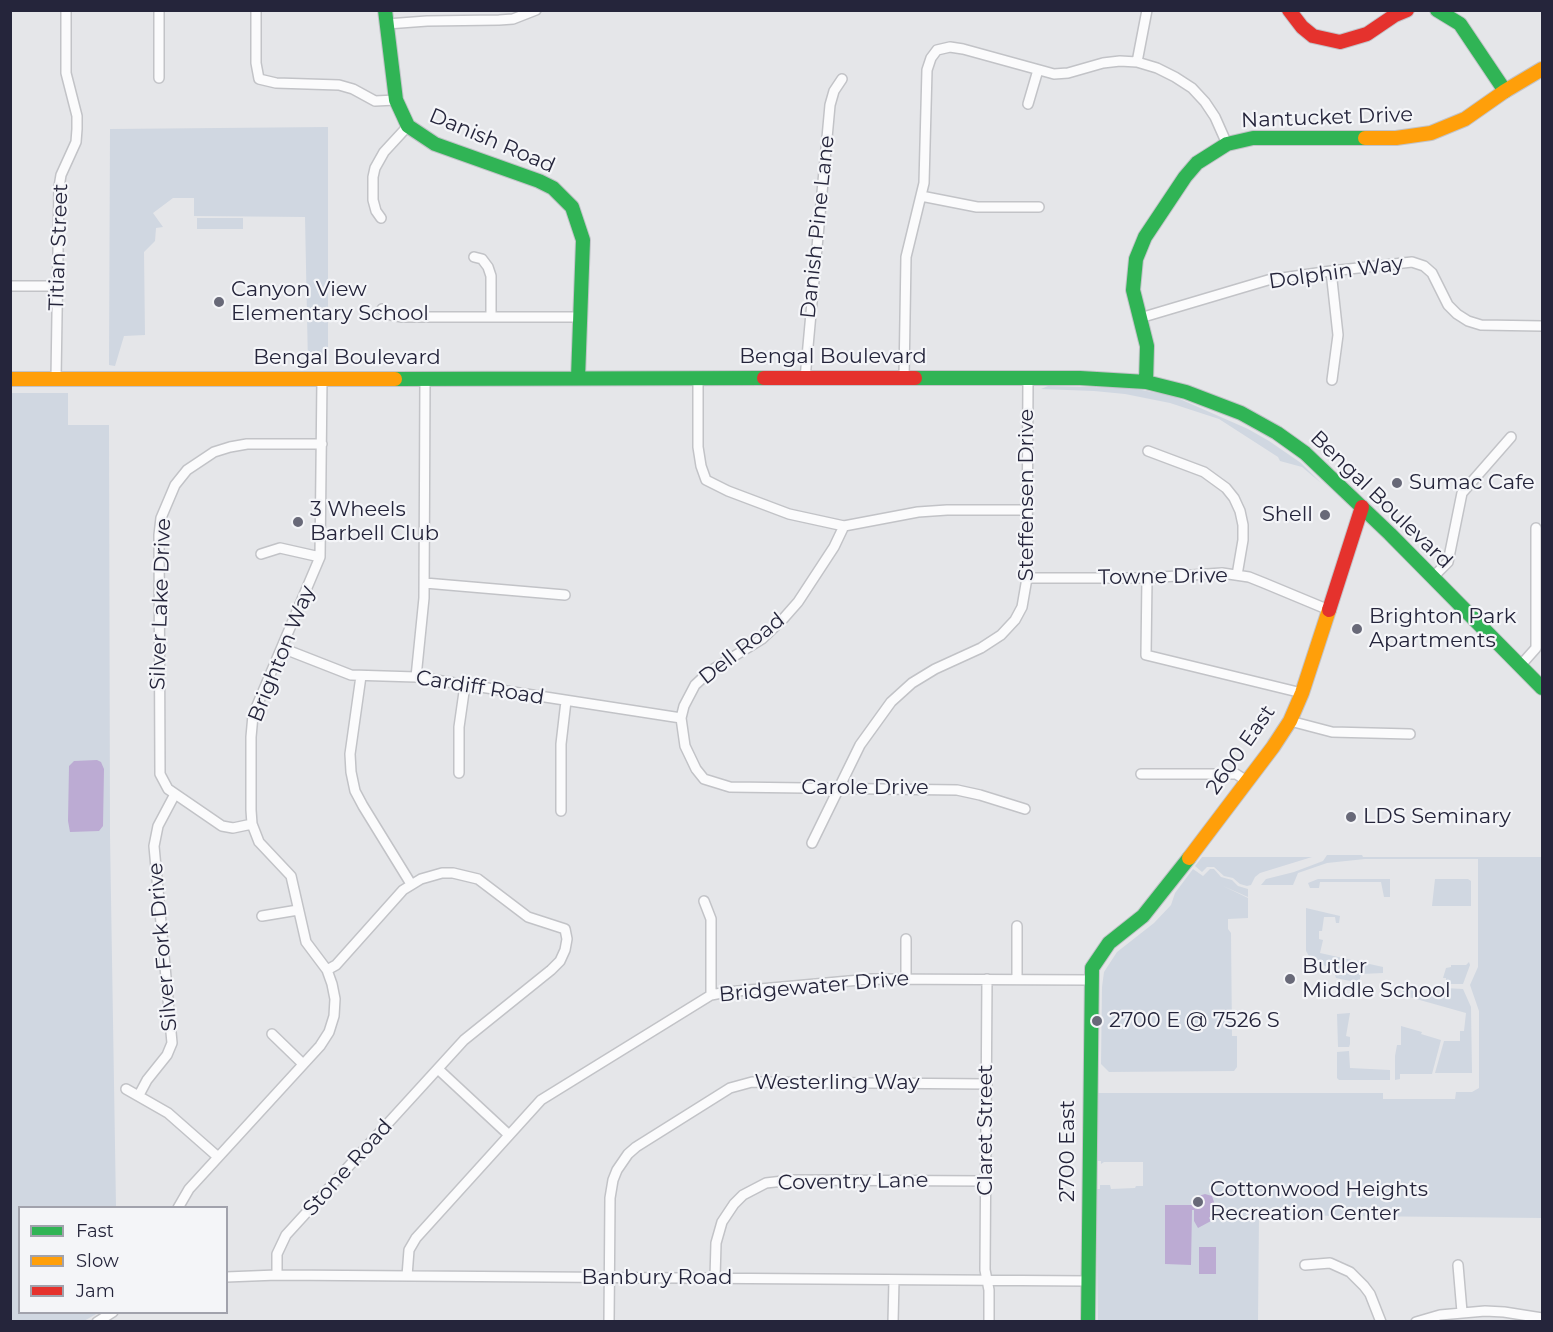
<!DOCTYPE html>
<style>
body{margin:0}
#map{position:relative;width:1553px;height:1332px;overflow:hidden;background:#e5e6e9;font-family:Montserrat,sans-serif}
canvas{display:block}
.frame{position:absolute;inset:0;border:12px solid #25253b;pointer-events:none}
.legend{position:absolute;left:18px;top:1206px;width:210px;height:108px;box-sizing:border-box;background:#f4f5f8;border:2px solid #a1a2ac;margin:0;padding:8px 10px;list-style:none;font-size:18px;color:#25253b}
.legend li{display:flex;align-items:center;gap:12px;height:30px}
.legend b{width:30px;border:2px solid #a1a2ac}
</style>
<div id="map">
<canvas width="1553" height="1332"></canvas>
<div class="frame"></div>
<ul class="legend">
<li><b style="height:8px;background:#30b455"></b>Fast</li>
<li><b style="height:8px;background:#ff9f0a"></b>Slow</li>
<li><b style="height:8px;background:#e5322d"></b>Jam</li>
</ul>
</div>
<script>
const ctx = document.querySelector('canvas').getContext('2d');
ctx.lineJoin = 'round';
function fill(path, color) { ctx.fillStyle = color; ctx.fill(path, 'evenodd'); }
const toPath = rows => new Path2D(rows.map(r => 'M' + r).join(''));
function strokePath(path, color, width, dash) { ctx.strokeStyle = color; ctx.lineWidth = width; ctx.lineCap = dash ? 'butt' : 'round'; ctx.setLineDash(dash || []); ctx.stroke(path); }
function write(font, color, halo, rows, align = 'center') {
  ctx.font = font + ' Montserrat,sans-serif'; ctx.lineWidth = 4.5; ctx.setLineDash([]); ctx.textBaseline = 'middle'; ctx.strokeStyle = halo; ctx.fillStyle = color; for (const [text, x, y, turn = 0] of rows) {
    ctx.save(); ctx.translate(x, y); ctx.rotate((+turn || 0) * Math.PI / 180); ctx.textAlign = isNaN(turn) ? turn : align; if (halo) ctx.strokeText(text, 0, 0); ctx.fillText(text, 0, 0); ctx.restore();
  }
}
fill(toPath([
 [328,127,328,365,308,365,305,217,194,216,194,198,173,198,153,213,163,227,156,228,155,241,144,252,145,335,124,336,115,366,109,365,110,129],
 [197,218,243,218,243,229,197,229],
 [1048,386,1131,388,1173,396,1248,429,1269,441,1301,463,1321,483,1302,467,1280,461,1278,457,1219,419,1170,403,1125,394,1094,391,1041,389],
 [10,393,68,393,68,425,109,425,110,835,116,1207,20,1208,20,1312,98,1313,84,1321,11,1321],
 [1327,855,1362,855,1363,857,1542,857,1542,1218,1259,1215,1258,1321,1098,1321,1096,1189,1100,1189,1100,1185,1110,1185,1111,1189,1135,1188,1136,1186,1143,1186,1143,1162,1104,1162,1101,1164,1101,1161,1095,1161,1097,1093,1383,1093,1383,1099,1455,1099,1456,1092,1472,1092,1479,1088,1479,1011,1470,985,1478,967,1478,859,1365,859,1327,863,1298,873,1293,885,1261,885,1266,879,1294,872,1323,861],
 [1202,857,1312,857,1260,873,1255,877,1251,885,1247,886,1240,884,1233,878,1224,876,1214,867,1207,867,1202,872,1195,866],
 [1193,869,1203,876,1210,869,1214,869,1221,877,1232,880,1238,886,1248,889,1248,897,1223,886,1248,898,1248,918,1228,919,1228,929,1231,933,1232,1036,1237,1036,1237,1067,1234,1071,1109,1072,1101,1064,1102,987,1104,972,1117,952,1154,923,1171,905,1175,893],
 [1318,879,1390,879,1390,897,1384,897,1381,882,1320,882,1319,888,1310,888,1308,883],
 [1435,879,1468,879,1471,881,1471,906,1432,906],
 [1306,908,1340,916,1339,923,1336,923,1335,917,1324,917,1322,931,1319,931,1319,939,1323,940,1320,953,1383,967,1383,973,1361,974,1359,983,1336,978,1334,972,1339,968,1338,966,1336,966,1333,971,1309,956,1306,951],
 [1469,962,1470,965,1463,984,1446,984,1446,978,1443,978,1446,968,1451,967,1451,965,1466,965],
 [1445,988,1463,989,1471,1007,1472,1073,1435,1073,1444,1041,1460,1041,1460,1031,1464,1031,1466,1013,1402,995,1402,991,1410,990,1429,996,1430,993,1443,993],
 [1350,1013,1346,1036,1350,1037,1350,1044,1349,1047,1338,1047,1337,1014],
 [1401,1026,1422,1032,1421,1034,1441,1040,1432,1074,1400,1074,1400,1079,1395,1080,1395,1056,1397,1045,1401,1045],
 [1349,1051,1350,1068,1390,1070,1390,1080,1339,1080,1337,1078,1337,1052]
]), '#d0d7e1');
fill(toPath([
 [97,760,101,762,104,769,103,826,99,831,70,832,68,821,69,766,74,761],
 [1205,1194,1212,1196,1216,1208,1209,1218,1211,1221,1198,1228,1194,1221,1194,1210,1192,1210,1191,1265,1165,1264,1165,1205,1194,1205,1195,1197],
 [1199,1247,1216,1247,1216,1274,1199,1274]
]), '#bcabd3');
const street = toPath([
 [159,10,159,78],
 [256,10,256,63,259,79,276,83,339,85,353,89,375,101,396,100],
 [387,24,427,21,499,20,513,19,536,10],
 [1137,62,1147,10],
 [1028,104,1038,70],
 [921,196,977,207,1039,207],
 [381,218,376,211,373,200,373,177,375,168,384,152,408,126],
 [474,257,482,259,488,267,491,276,491,317],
 [1331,271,1338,335,1332,380],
 [10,286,57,286],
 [382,309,391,315,402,317,580,317],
 [1140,318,1268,280,1331,271,1412,262,1424,266,1432,273,1448,305,1457,314,1468,321,1481,325,1542,326],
 [698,378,698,447,701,466,706,480,728,491,789,514,844,526,918,512,947,510,1027,510],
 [904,378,906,257,924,183,927,70,931,58,937,50,950,47,963,49,1054,74,1068,73,1103,63,1120,61,1137,62,1157,68,1175,77,1192,88,1205,102,1215,117,1227,144],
 [56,379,59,187,61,175,76,142,77,129,77,116,66,73,66,10],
 [805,379,830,105,834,91,842,79],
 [1148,451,1204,472,1226,488,1234,498,1240,511,1243,525,1243,540,1237,575],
 [844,526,834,547,798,602,783,619,762,639,710,671,695,685,684,706,681,718,685,746,696,769,704,779,730,787,957,790,980,795,1025,809],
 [261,554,280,548,320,557],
 [1433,577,1448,562,1462,493,1511,437],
 [1027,578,1147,578,1222,573,1249,577,1264,583,1329,610],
 [1147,578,1146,655,1302,693],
 [425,583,565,595],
 [282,648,351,675,416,677,681,718],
 [1520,666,1536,648,1536,528],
 [361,676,350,754,351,772,355,791,363,806,411,884],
 [416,677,424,598,425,379],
 [1290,721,1332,732,1410,734],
 [459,773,459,727,465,685],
 [1141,774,1236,774,1247,781],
 [561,811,561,744,566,701],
 [252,824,233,828,222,826,168,789,160,774,159,535,161,518,175,485,187,470,214,452,230,447,247,444,322,444],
 [812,843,860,745,891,702,912,683,935,669,981,648,1001,635,1015,620,1022,607,1027,578,1028,378],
 [704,901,711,919,711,995],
 [262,916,298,910],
 [906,979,906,939],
 [987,979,985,1270,989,1290,989,1322],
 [1017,979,1017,926],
 [272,1034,303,1064],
 [438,1069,509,1135],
 [126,1089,168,1113,218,1157],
 [139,1095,147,1080,167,1055,172,1043,154,846,158,826,175,794],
 [178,1208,189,1189,320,1046,329,1032,334,1016,335,999,332,984,327,970,306,942,291,876,259,842,252,824,251,810,251,737,253,715,320,557,322,379],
 [1305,1265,1330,1263,1350,1272,1364,1286,1370,1294,1381,1322],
 [1458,1265,1462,1312],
 [277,1275,277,1254,286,1235,464,1040,551,970,560,961,565,950,567,939,565,929,528,917,478,879,453,873,442,873,421,879,403,890,336,965,327,970],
 [407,1276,409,1250,416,1238,541,1100,711,995,727,992,871,979,1090,980],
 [226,1277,277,1275,1088,1281],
 [715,1278,716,1243,722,1222,734,1204,743,1195,766,1183,792,1180,986,1181],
 [97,1322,113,1312],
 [609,1322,610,1198,613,1180,617,1170,628,1154,636,1147,730,1088,752,1082,987,1084],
 [893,1322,894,1280],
 [1416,1322,1440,1315,1485,1311,1504,1312,1542,1318]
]);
const fast = toPath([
 [385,10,396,100,408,126,435,144,539,181,553,188,572,207,583,240,578,378],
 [1437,10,1460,24,1505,91],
 [915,378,1080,378,1146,382,1186,392,1241,413,1277,433,1305,453,1390,534,1542,688],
 [395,379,764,378],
 [1146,382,1147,346,1133,290,1136,259,1145,237,1185,177,1197,163,1227,144,1253,138,1365,138],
 [1088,1322,1092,968,1109,943,1143,916,1189,858]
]);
const slow = toPath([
 [1365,138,1396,138,1431,133,1465,119,1505,91,1542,69],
 [10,379,395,379],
 [1189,858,1273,747,1290,721,1302,693,1329,610]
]);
const jam = toPath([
 [1289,10,1302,27,1313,36,1340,42,1367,34,1395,15,1407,10],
 [764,378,915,378],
 [1329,610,1362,507]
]);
strokePath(street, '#c2c3c7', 12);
strokePath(fast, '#c2c3c8', 16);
strokePath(slow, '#c2c3c8', 16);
strokePath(jam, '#c2c3c8', 16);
strokePath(street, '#fbfbfc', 9);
strokePath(fast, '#30b455', 14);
strokePath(slow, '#ff9f0a', 14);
strokePath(jam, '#e5322d', 14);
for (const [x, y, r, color] of [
 [219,302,6,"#686978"],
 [1397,483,6,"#686978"],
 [1325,515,6,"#686978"],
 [298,522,6,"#686978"],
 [1357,629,6,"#686978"],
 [1351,817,6,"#686978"],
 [1290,979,6,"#686978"],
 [1097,1021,6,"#686978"],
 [1198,1202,6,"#686978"]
]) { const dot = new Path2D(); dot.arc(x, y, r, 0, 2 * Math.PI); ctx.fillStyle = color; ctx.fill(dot); strokePath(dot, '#f4f5f8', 2); }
write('21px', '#25253b', '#f4f5f8', [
 ["Nantucket Drive",1327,118,-2],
 ["Danish Road",492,141,23],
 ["Danish Pine Lane",818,227,-84],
 ["Titian Street",59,247,-88],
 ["Dolphin Way",1336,273,-8],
 ["Bengal Boulevard",833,357],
 ["Bengal Boulevard",347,358],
 ["Steffensen Drive",1027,495,-90],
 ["Bengal Boulevard",1381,500,44],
 ["Towne Drive",1163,577,-1],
 ["Silver Lake Drive",161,604,-88],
 ["Dell Road",742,649,-38],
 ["Brighton Way",282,654,-68],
 ["Cardiff Road",480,688,9],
 ["2600 East",1241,750,-55],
 ["Carole Drive",865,788],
 ["Silver Fork Drive",163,947,-95],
 ["Bridgewater Drive",814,987,-5],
 ["Westerling Way",837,1083],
 ["Claret Street",986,1130,-90],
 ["2700 East",1068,1151,-90],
 ["Stone Road",348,1168,-48],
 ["Coventry Lane",853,1182,-1],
 ["Banbury Road",657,1278]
]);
write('21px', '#25253b', '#f4f5f8', [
 ["Canyon View",231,290],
 ["Elementary School",231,314],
 ["Sumac Cafe",1409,483],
 ["3 Wheels",310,510],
 ["Barbell Club",310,534],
 ["Shell",1313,515,"right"],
 ["Brighton Park",1369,617],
 ["Apartments",1369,641],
 ["LDS Seminary",1363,817],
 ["Butler",1302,967],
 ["Middle School",1302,991],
 ["2700 E @ 7526 S",1109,1021],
 ["Cottonwood Heights",1210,1190],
 ["Recreation Center",1210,1214]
], 'left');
</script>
